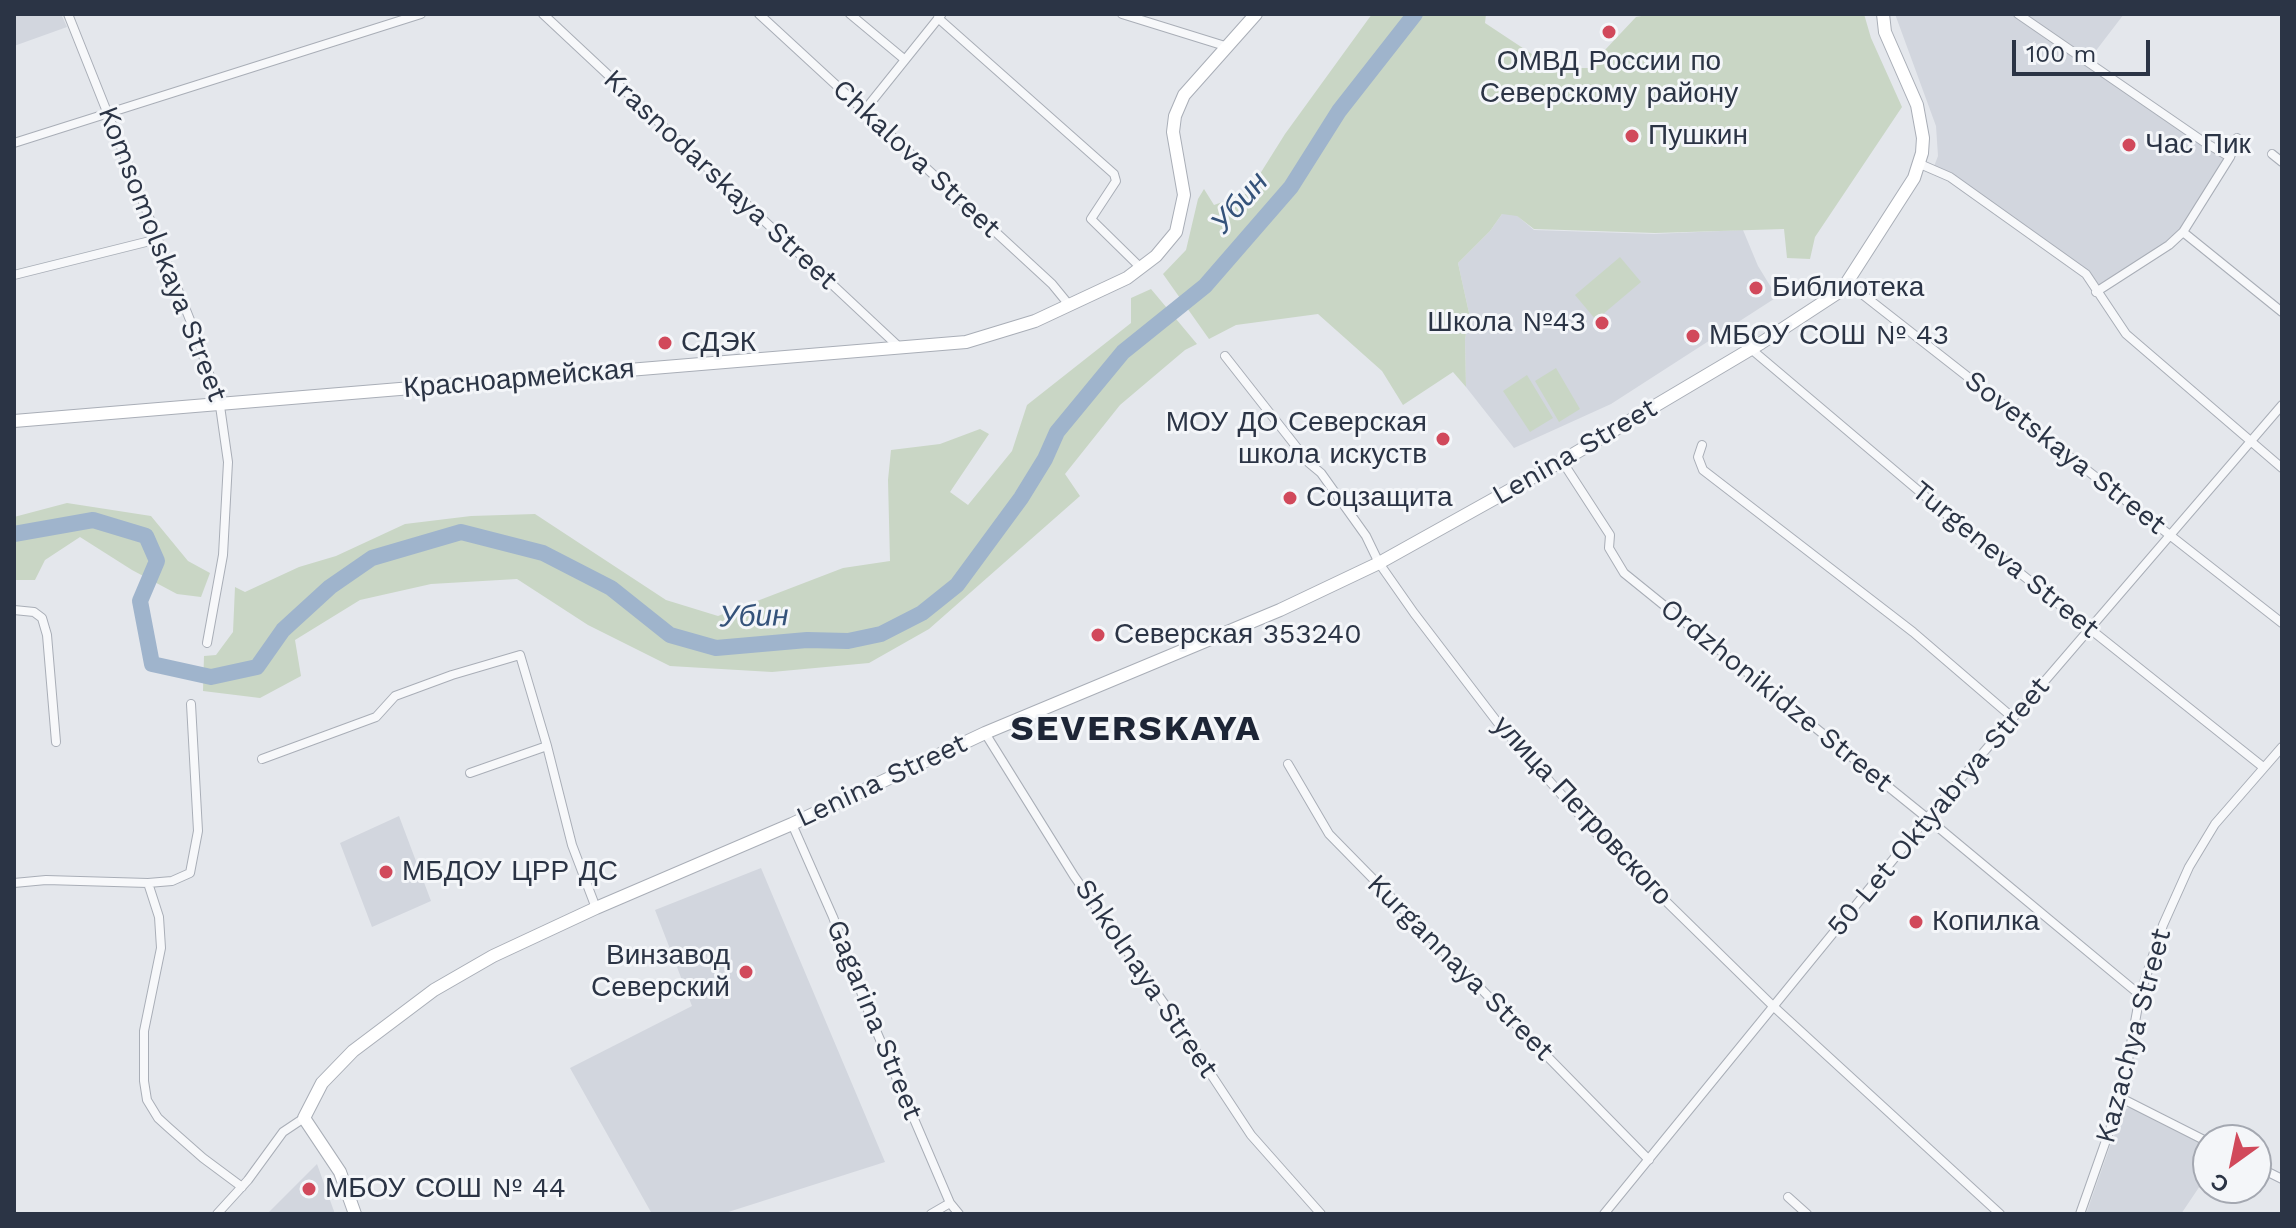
<!DOCTYPE html>
<meta charset="utf-8">
<style>
body{margin:0}
#map{position:relative;width:2296px;height:1228px;overflow:hidden;background:#e4e7ec;font-family:"Work Sans",sans-serif}
canvas{display:block}
.frame{position:absolute;inset:0;border:16px solid #2b3445;pointer-events:none}
.north{position:absolute;left:2192px;top:1124px;width:80px;height:80px;box-sizing:border-box;background:#f4f6f9;border:2px solid #a4a8b1;border-radius:50%;rotate:213deg;font-size:22px;font-weight:700;line-height:32px;text-align:center;color:#2b3445}
.north::after{content:'';display:block;margin:auto;width:28px;height:36px;background:#d1495b;clip-path:polygon(50% 0,100% 100%,50% 72%,0 100%)}
.scale{position:absolute;left:2012px;top:40px;width:138px;height:36px;box-sizing:border-box;border:4px solid #2b3445;border-top:0;padding-left:10px;font-size:24px;line-height:28px;white-space:nowrap;color:#2b3445;-webkit-text-stroke:6px #f4f6f9;paint-order:stroke}
</style>
<div id="map">
<canvas width="2296" height="1228"></canvas>
<div class="frame"></div>
<div class="north">С</div>
<div class="scale">100 m</div>
</div>
<script>
const ctx = document.querySelector('canvas').getContext('2d');
ctx.lineJoin = 'round';
function fill(path, color) { ctx.fillStyle = color; ctx.fill(path, 'evenodd'); }
const toPath = rows => new Path2D(rows.map(r => 'M' + r).join(''));
function strokePath(path, color, width, dash) { ctx.strokeStyle = color; ctx.lineWidth = width; ctx.lineCap = dash ? 'butt' : 'round'; ctx.setLineDash(dash || []); ctx.stroke(path); }
function write(font, color, halo, rows, align = 'center') {
  ctx.font = font + ' "Work Sans",sans-serif'; ctx.lineWidth = 6; ctx.setLineDash([]); ctx.textBaseline = 'middle'; ctx.strokeStyle = halo; ctx.fillStyle = color; for (const [text, x, y, turn = 0] of rows) {
    ctx.save(); ctx.translate(x, y); ctx.rotate((+turn || 0) * Math.PI / 180); ctx.textAlign = isNaN(turn) ? turn : align; if (halo) ctx.strokeText(text, 0, 0); ctx.fillText(text, 0, 0); ctx.restore();
  }
}
fill(toPath([
 [14,14,61,14,67,27,14,46],
 [1895,14,2124,14,2088,61,2230,157,2183,232,2096,292,2086,274,1933,169,1938,156,1936,126],
 [1502,214,1515,214,1534,230,1654,234,1743,230,1758,266,1777,297,1611,404,1514,448,1466,387,1465,340,1469,313,1458,263,1490,231],
 [399,816,431,901,372,927,340,843],
 [761,868,885,1162,722,1214,652,1214,570,1068,692,1006,655,910],
 [2130,1107,2208,1146,2208,1174,2181,1214,2086,1214,2122,1112],
 [317,1164,335,1214,267,1214]
]), '#d2d6de');
fill(toPath([
 [1372,14,1486,14,1485,23,1553,68,1588,68,1636,17,1652,14,1864,14,1871,38,1902,107,1815,237,1810,259,1787,258,1784,229,1655,233,1534,229,1517,216,1502,214,1490,231,1458,263,1469,313,1465,340,1466,387,1453,372,1403,405,1382,371,1318,314,1236,325,1209,339,1163,274,1186,250,1198,199,1204,189,1214,205,1248,193,1285,134],
 [1620,257,1641,282,1596,320,1575,295],
 [1151,289,1197,344,1185,350,1120,405,1065,474,1080,496,929,629,869,663,772,672,670,666,588,625,517,579,431,584,360,600,295,640,301,676,260,698,203,691,204,656,216,655,233,632,235,587,245,592,299,567,336,556,405,524,471,516,535,514,666,600,718,616,843,568,890,561,888,480,891,450,940,444,980,429,989,434,950,492,968,505,1012,451,1027,405,1131,323,1131,298],
 [1556,368,1580,409,1559,422,1535,381],
 [1527,375,1553,418,1530,432,1503,391],
 [67,503,151,516,188,561,210,573,201,597,177,594,132,570,80,537,45,560,35,580,14,580,14,517]
]), '#c9d6c5');
strokePath(toPath([
 [14,534,93,520,146,536,157,561,140,601,152,664,211,677,257,667,283,630,330,587,372,558,461,532,543,553,611,588,670,635,716,648,807,640,848,641,881,634,922,613,957,585,1021,498,1045,459,1057,432,1123,352,1205,286,1291,187,1339,111,1415,14]
]), '#9fb4cc', 16);
const street = toPath([
 [68,14,196,335,220,406,228,462,223,555,207,643],
 [543,14,898,346],
 [759,14,1052,284,1070,306],
 [850,14,904,59],
 [1122,14,1225,46],
 [2018,14,2204,142,2230,157],
 [938,18,1114,174,1116,181,1091,219,1141,268],
 [864,111,941,15],
 [14,143,421,14],
 [2272,154,2282,162],
 [1920,164,1950,177,2086,274,2126,334,2282,468],
 [2183,232,2282,312],
 [14,275,158,239],
 [1848,283,2282,623],
 [2096,292,2169,245,2183,232,2230,157,2237,138],
 [1751,349,1946,514,2263,767],
 [1225,356,1309,463,1321,473,1366,536,1379,563,1414,613,1498,723,1592,829,1773,1006,2000,1214],
 [1702,445,1698,457,1703,470,1913,632,2012,717],
 [1562,461,1610,535,1609,548,1624,573,1927,818,2140,995],
 [14,610,34,612,42,618,47,635,56,742],
 [985,733,1074,876,1168,1009,1251,1135,1321,1214],
 [262,759,376,717,395,696,452,675,520,655,547,746,572,845,596,908],
 [1288,764,1329,834,1649,1160],
 [470,773,547,746],
 [792,824,833,917,872,1021,950,1203,959,1214],
 [14,883,46,880,148,883,172,881,190,873,198,831,191,704],
 [148,883,159,917,161,948,144,1031,144,1081,147,1100,158,1118,169,1128,203,1158,242,1187],
 [2121,1098,2208,1142],
 [2256,1166,2282,1179],
 [1788,1197,1807,1214],
 [217,1214,248,1180,283,1132,304,1118],
 [931,1214,950,1203],
 [1604,1214,1927,818,2282,405],
 [2080,1214,2121,1098,2140,995,2163,925,2189,867,2215,824,2282,747]
]);
const secondary = toPath([
 [14,421,966,342,1035,321,1127,278,1156,256,1176,232,1184,195,1173,132,1175,116,1184,95,1256,14],
 [355,1214,340,1172,304,1118,322,1083,353,1051,434,990,493,956,596,908,792,824,985,733,1280,610,1379,563,1562,461,1761,343,1842,290,1914,178,1922,153,1923,138,1917,105,1885,32,1883,14]
]);
strokePath(street, '#a9aeb7', 10);
strokePath(secondary, '#a9aeb7', 14);
strokePath(street, '#f7f8fa', 8);
strokePath(secondary, '#fff', 12);
for (const [x, y, r, color] of [
 [1609,32,8,"#d1495b"],
 [1632,136,8,"#d1495b"],
 [2129,145,8,"#d1495b"],
 [1756,288,8,"#d1495b"],
 [1602,323,8,"#d1495b"],
 [1693,336,8,"#d1495b"],
 [665,343,8,"#d1495b"],
 [1443,439,8,"#d1495b"],
 [1290,498,8,"#d1495b"],
 [1098,635,8,"#d1495b"],
 [386,872,8,"#d1495b"],
 [1916,922,8,"#d1495b"],
 [746,972,8,"#d1495b"],
 [309,1189,8,"#d1495b"]
]) { const dot = new Path2D(); dot.arc(x, y, r, 0, 2 * Math.PI); ctx.fillStyle = color; ctx.fill(dot); strokePath(dot, '#f4f6f9', 3); }
write('28px', '#2b3445', '#f4f6f9', [
 ["ОМВД России по",1609,62,"center"],
 ["Северскому району",1609,94,"center"],
 ["Пушкин",1648,136],
 ["Час Пик",2145,145],
 ["Библиотека",1772,288],
 ["Школа №43",1586,323,"right"],
 ["МБОУ СОШ № 43",1709,336],
 ["СДЭК",681,343],
 ["МОУ ДО Северская",1427,423,"right"],
 ["школа искуств",1427,455,"right"],
 ["Соцзащита",1306,498],
 ["Северская 353240",1114,635],
 ["МБДОУ ЦРР ДС",402,872],
 ["Копилка",1932,922],
 ["Винзавод",730,956,"right"],
 ["Северский",730,988,"right"],
 ["МБОУ СОШ № 44",325,1189]
], 'left');
write('28px', '#2b3445', '#f4f6f9', [
 ["Chkalova Street",916,159,43],
 ["Krasnodarskaya Street",720,180,43],
 ["Komsomolskaya Street",162,254,69],
 ["Красноармейская",519,379,-5],
 ["Lenina Street",1575,452,-30],
 ["Sovetskaya Street",2065,453,38],
 ["Turgeneva Street",2005,560,39],
 ["Ordzhonikidze Street",1776,696,39],
 ["Lenina Street",882,781,-25],
 ["50 Let Oktyabrya Street",1939,807,-50],
 ["улица Петровского",1582,811,47],
 ["Kurgannaya Street",1460,968,45],
 ["Shkolnaya Street",1146,979,56],
 ["Gagarina Street",874,1020,68],
 ["Kazachya Street",2134,1036,-75]
]);
write('italic 30px', '#34527a', '#f4f6f9', [
 ["Убин",1240,203,-49],
 ["Убин",754,617,-1]
]);
ctx.letterSpacing = '2px';
write('bold 36px', '#1d2536', '#f4f6f9', [
 ["SEVERSKAYA",1136,729]
]);
ctx.letterSpacing = '0px';
</script>
